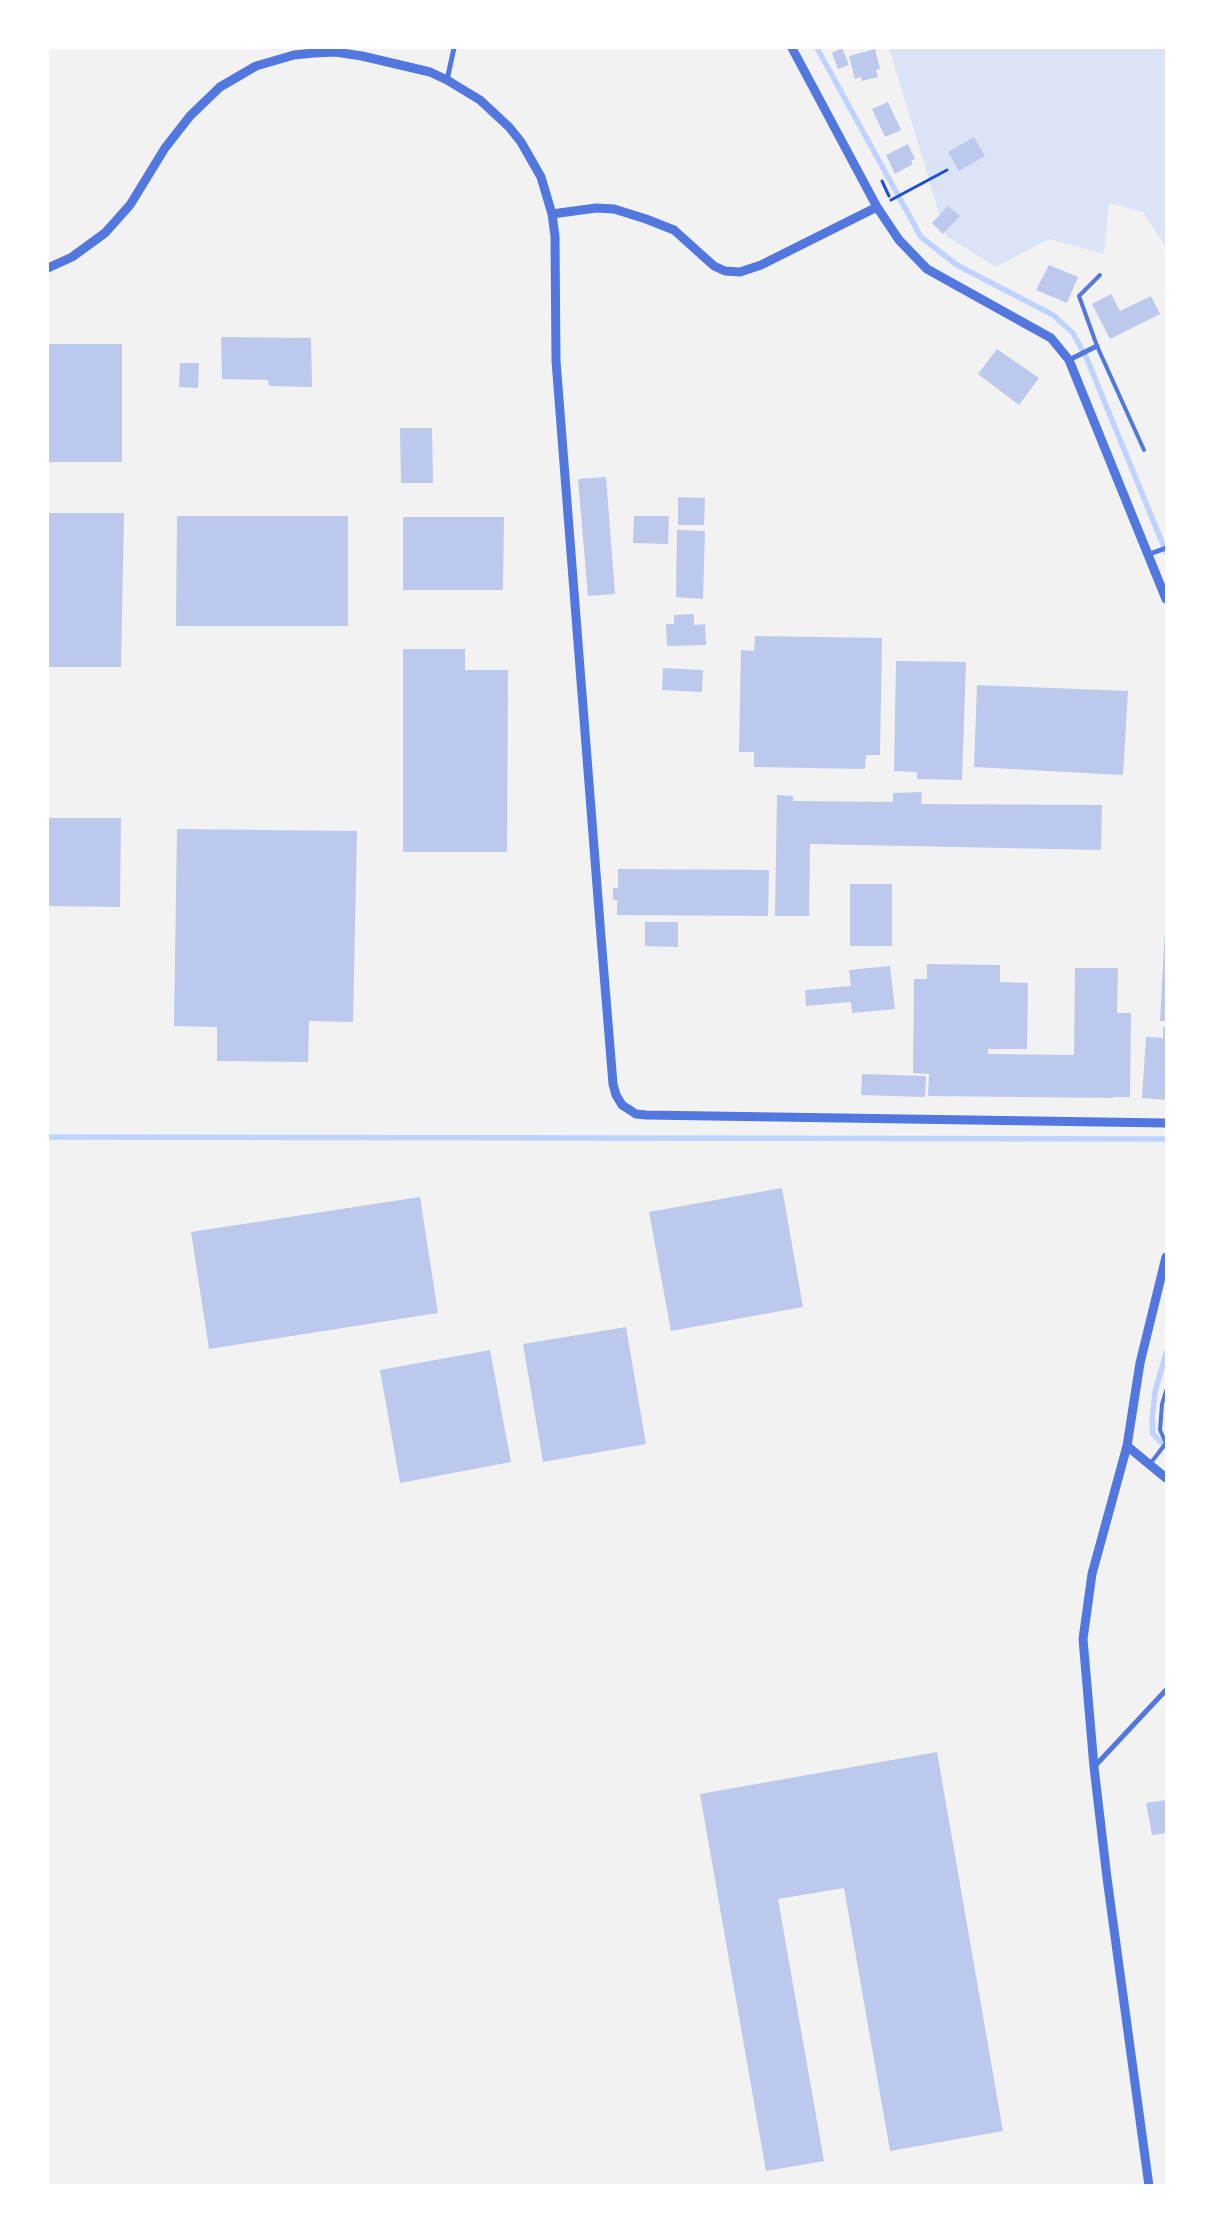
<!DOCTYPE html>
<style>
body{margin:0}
#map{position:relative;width:1214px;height:2233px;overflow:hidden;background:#f2f2f2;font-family:"Source Sans 3",sans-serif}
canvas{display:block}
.frame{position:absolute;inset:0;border:49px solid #fff;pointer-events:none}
</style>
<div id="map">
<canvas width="1214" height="2233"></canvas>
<div class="frame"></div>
</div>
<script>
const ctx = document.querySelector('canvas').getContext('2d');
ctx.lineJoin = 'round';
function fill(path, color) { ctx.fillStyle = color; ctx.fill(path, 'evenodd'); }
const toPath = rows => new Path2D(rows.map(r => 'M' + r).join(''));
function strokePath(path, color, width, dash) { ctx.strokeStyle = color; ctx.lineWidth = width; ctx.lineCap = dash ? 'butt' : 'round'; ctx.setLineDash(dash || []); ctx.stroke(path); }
fill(toPath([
 [889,48,1166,48,1166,248,1143,212,1109,203,1104,254,1049,239,996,267,946,236]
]), '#dbe4f7');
strokePath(toPath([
 [817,48,921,237,957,265,1053,315,1073,333,1087,359,1166,552],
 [48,1137,1166,1139],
 [1166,1353,1155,1392,1152,1419,1153,1434,1166,1447]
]), '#bfd3fe', 5.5);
fill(toPath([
 [842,48,849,65,838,69,832,53],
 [875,49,880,69,876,70,878,77,862,81,861,77,855,79,849,56],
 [888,102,901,130,885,137,872,109],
 [974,137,985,156,959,171,948,152],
 [908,144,915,159,911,161,913,164,895,174,886,155],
 [948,206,960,216,943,234,932,223],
 [1049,265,1078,277,1067,303,1036,290],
 [1111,294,1120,311,1151,296,1160,314,1110,339,1092,304],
 [221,337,311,338,312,387,269,386,268,380,222,379],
 [48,344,122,344,122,462,48,462],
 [997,349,1039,378,1019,405,978,374],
 [180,363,199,363,198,388,179,387],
 [400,428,432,428,433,483,401,483],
 [606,477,615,594,588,596,578,479],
 [678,497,705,498,704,525,678,525],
 [49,513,124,513,121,667,48,667],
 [177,516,348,516,348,626,176,626],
 [634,516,669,516,668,544,633,543],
 [403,517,504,517,503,590,403,590],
 [677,530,705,531,703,599,676,597],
 [694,614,694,625,705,624,706,645,667,646,666,624,674,624,674,615],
 [755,636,882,638,880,755,866,755,865,769,754,767,754,752,739,752,741,650,754,651],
 [403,649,465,649,465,670,508,670,507,852,403,852],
 [896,661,966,662,962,780,917,779,917,772,894,771],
 [663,668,703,670,702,692,662,690],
 [977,685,1128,691,1123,775,974,767],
 [922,792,921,804,1102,805,1101,850,810,844,809,916,775,916,777,795,793,796,793,801,893,802,893,793],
 [48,818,121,818,120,907,48,906],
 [177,829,357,831,353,1022,309,1021,308,1062,217,1061,217,1027,174,1026],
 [618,869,769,870,768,916,617,915,617,900,613,900,613,888,618,888],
 [850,884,892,884,892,946,850,946],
 [645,922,678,922,678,947,645,946],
 [1165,929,1166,929,1166,1021,1160,1021],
 [927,964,1000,965,1000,982,1028,983,1027,1049,988,1049,988,1054,1074,1055,1075,968,1118,968,1117,1013,1131,1013,1130,1097,1114,1097,1113,1098,928,1096,929,1074,913,1073,914,979,927,979],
 [890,966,895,1009,852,1013,851,1002,806,1006,805,990,851,986,849,970],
 [1163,1027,1166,1027,1166,1100,1142,1098,1146,1037,1163,1038],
 [862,1074,926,1076,925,1097,861,1095],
 [782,1188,803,1307,671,1331,649,1212],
 [420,1197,438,1313,209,1349,191,1232],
 [626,1327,646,1444,543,1462,523,1344],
 [490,1350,511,1462,400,1483,380,1370],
 [937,1752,1003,2131,890,2151,844,1888,778,1899,824,2161,766,2171,700,1794],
 [1166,1800,1166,1833,1152,1835,1146,1803]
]), '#bdc9ec');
strokePath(toPath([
 [882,181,889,196],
 [891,200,947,170]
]), '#1d4ed8', 3);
strokePath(toPath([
 [1100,275,1079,296,1097,346,1144,450],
 [1150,1464,1166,1443,1160,1430,1162,1404,1166,1391]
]), '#5277de', 4);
strokePath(toPath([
 [447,80,454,48],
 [1069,360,1097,346],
 [1147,555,1166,548],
 [1095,1766,1166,1690]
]), '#5277de', 5);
strokePath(toPath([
 [792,48,877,207,899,240,927,269,1051,338,1069,360,1166,599],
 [552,214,596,208,614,209,646,219,674,230,714,266,725,271,740,272,761,265,877,207],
 [48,268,72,257,105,233,130,205,165,148,190,116,220,87,256,66,294,55,314,53,335,52,362,56,430,72,447,80,480,100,509,127,521,142,541,177,552,214,555,236,556,361,601,937,613,1084,616,1095,622,1105,636,1114,646,1115,1166,1123],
 [1127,1446,1166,1478],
 [1149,2186,1107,1878,1094,1767,1083,1639,1092,1574,1127,1446,1140,1363,1166,1257]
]), '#5277de', 9);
</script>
